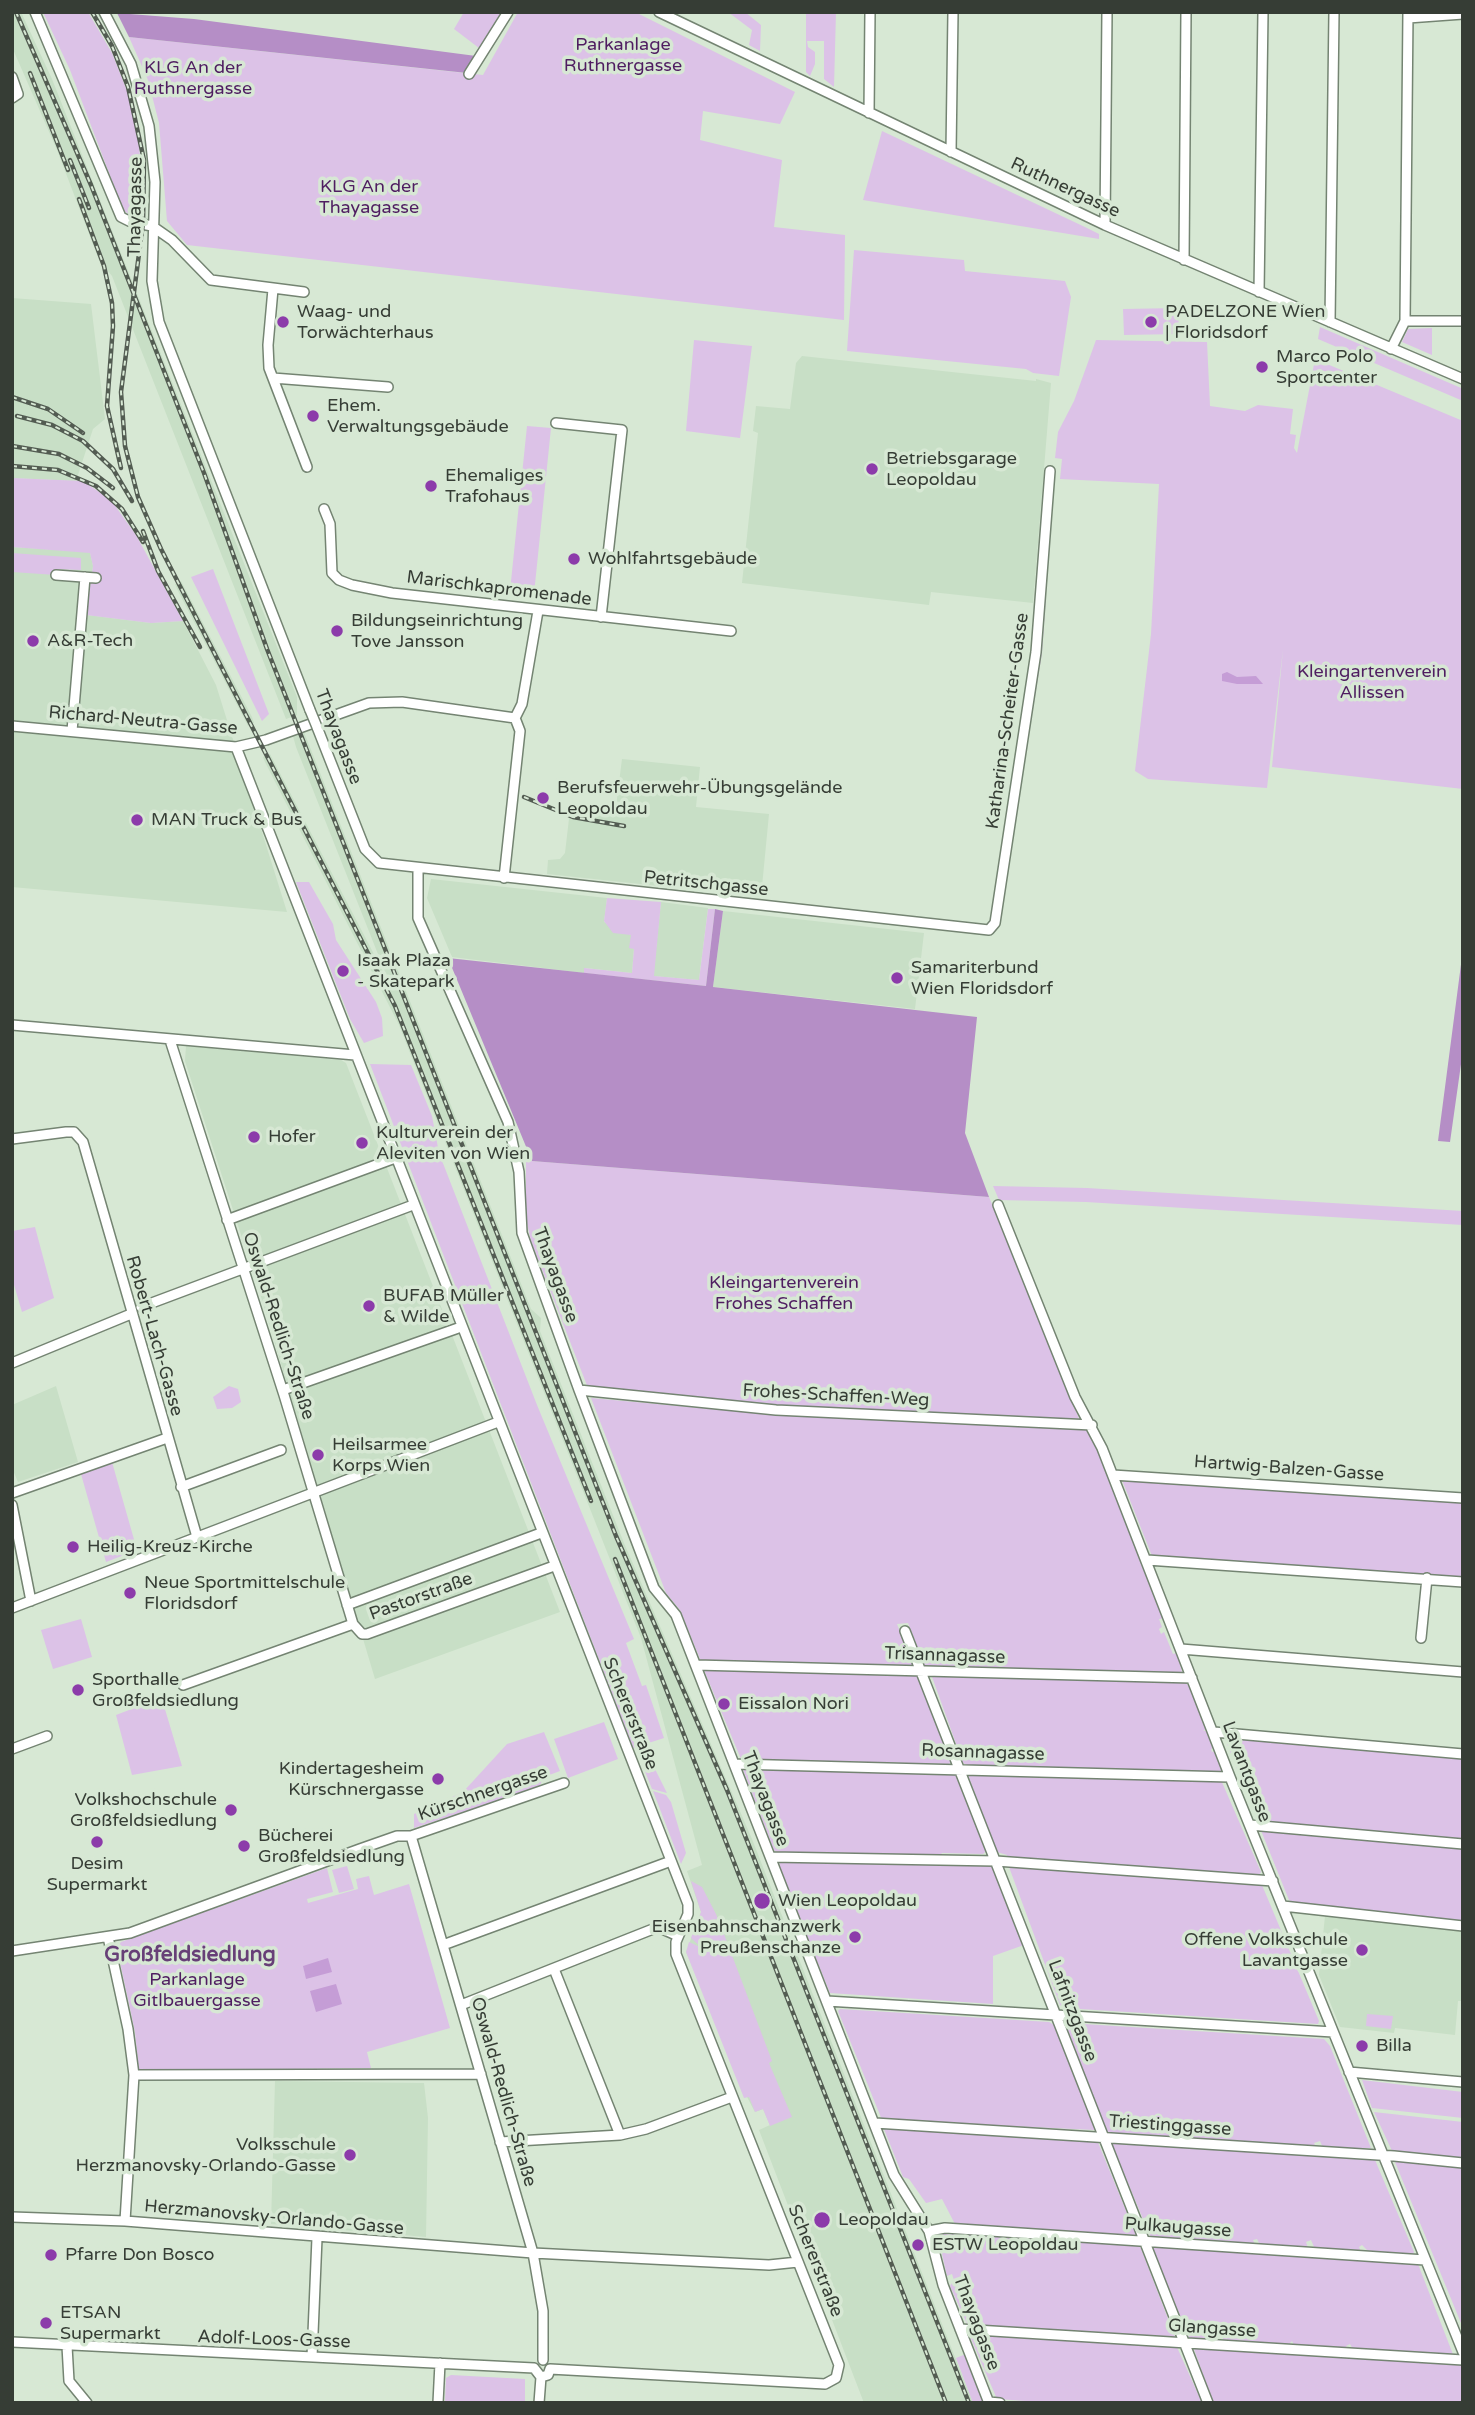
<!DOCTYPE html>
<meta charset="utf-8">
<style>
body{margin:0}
#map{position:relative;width:1475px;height:2415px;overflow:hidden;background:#d7e8d4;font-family:"Varela Round",sans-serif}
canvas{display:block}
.frame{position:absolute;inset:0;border:14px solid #363d35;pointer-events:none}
</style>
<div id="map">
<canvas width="1475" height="2415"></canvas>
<div class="frame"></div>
</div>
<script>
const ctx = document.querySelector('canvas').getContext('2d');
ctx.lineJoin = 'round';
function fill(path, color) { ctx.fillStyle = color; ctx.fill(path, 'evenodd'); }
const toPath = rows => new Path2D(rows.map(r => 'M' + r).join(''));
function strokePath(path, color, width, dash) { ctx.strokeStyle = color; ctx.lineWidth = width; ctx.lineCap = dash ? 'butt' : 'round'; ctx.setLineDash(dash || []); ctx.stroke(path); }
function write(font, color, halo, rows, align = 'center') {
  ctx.font = font + ' "Varela Round",sans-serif'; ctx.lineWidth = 7; ctx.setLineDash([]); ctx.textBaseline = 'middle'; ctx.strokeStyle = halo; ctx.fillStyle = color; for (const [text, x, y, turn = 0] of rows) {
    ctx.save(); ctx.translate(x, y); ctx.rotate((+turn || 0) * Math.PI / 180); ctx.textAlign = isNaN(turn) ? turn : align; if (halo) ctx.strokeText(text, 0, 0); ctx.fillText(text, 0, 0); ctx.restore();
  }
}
fill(toPath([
 [12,12,21,12,52,79,297,697,297,715,286,719,112,276,99,260,57,150,12,47],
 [12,298,91,304,105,419,93,429,76,481,12,478],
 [802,356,1036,381,1036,379,1051,383,1033,603,931,592,929,605,742,583,758,433,753,431,756,406,790,409,796,363],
 [12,547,90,552,93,566,87,615,151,623,183,621,216,685,287,912,12,887],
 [181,581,252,717,254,723,248,726,178,591,175,584],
 [304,732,531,1309,541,1318,540,1331,624,1543,752,1839,973,2403,864,2403,759,2130,770,2125,763,2109,755,2112,747,2097,686,1952,701,1912,687,1871,702,1865,641,1638,399,1025,265,762,263,757,270,754,391,987,296,747,293,736],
 [622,759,700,767,696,807,769,814,761,897,547,874,548,860,560,859,565,853,570,810,615,814],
 [431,879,607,898,604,922,631,935,634,948,632,973,585,968,584,973,452,957,427,898],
 [661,902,708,908,699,980,653,976],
 [723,911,924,933,915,1009,713,987],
 [186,1046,341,1060,346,1063,560,1612,375,1679,262,1300,185,1061],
 [56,1386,78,1462,18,1482,12,1468,12,1405],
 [1325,1916,1463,1931,1463,2001,1458,2001,1455,2035,1395,2028,1394,2033,1340,2027,1319,1975],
 [275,2081,424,2083,428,2118,426,2237,271,2224]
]), '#c8dfc6');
fill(toPath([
 [43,12,88,12,112,53,129,96,139,145,142,182,140,218,131,216,123,210,70,70],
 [464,12,503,12,479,48,454,29],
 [518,12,635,12,795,92,780,124,703,111,700,140,782,160,774,227,845,235,844,320,187,245,167,221,159,123,148,80,129,37,483,75],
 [728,12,745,12,761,25,760,51,749,45,752,30],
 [806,12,836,12,834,87,824,79,824,41,807,41,808,47,815,52,815,64,810,76,806,72],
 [882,131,1087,228,1099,234,1099,239,863,200],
 [854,250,964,260,965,271,1065,281,1071,297,1059,376,1033,373,1026,369,847,351],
 [1178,308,1179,334,1124,335,1123,309],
 [1320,327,1461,388,1463,385,1463,401,1318,339],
 [1432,328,1432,355,1402,342,1408,329],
 [694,340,752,346,740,438,686,431],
 [1096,340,1207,342,1210,406,1245,411,1258,405,1293,409,1290,434,1296,435,1294,448,1297,453,1315,359,1463,421,1463,789,1272,767,1283,649,1267,788,1148,779,1135,771,1151,634,1159,484,1060,479,1062,459,1055,458,1058,432,1074,401],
 [527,426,551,428,534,594,510,591],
 [12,478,83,481,111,500,136,535,183,621,151,623,86,615,93,566,90,553,12,547],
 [12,553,81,558,81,570,56,569,56,575,12,572],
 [213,569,269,714,262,721,191,577],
 [1046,596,1042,653,1000,913,1043,604],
 [296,882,309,882,333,924,336,940,376,1002,382,1018,383,1036,364,1043,350,1019],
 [607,898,661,902,654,976,699,980,708,909,715,909,706,986,584,973,584,968,632,973,634,949,629,948,631,935,613,933,604,921],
 [370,1064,411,1065,432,1116,439,1153,537,1405,634,1639,626,1643,642,1686,646,1685,664,1738,633,1748],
 [532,1161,989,1197,1080,1421,782,1407,588,1388,531,1241,526,1219,526,1162],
 [993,1186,1087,1188,1463,1211,1463,1225,1086,1202,999,1200],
 [35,1227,54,1298,22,1312,12,1278,12,1231],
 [229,1386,238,1389,241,1402,232,1408,217,1409,213,1397],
 [591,1398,711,1409,1090,1429,1166,1618,1159,1619,1162,1627,1159,1629,1161,1634,1164,1632,1173,1654,1177,1653,1183,1676,929,1669,925,1666,908,1623,897,1624,913,1665,911,1669,703,1662,700,1659,680,1610,666,1593],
 [112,1462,137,1550,106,1562,81,1474],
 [1122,1480,1463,1503,1463,1581,1152,1556],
 [81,1619,92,1657,53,1669,41,1630],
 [706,1667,914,1674,918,1676,951,1762,949,1764,741,1759,704,1670],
 [931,1674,1184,1682,1190,1687,1207,1729,1203,1731,1208,1731,1215,1747,1211,1749,1212,1752,1216,1751,1223,1770,1220,1773,967,1765,963,1763],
 [150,1702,164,1706,182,1766,132,1775,116,1715],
 [604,1722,618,1759,568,1778,554,1739],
 [544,1732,560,1771,544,1777,539,1787,414,1828,414,1814,463,1792,507,1744],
 [1228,1736,1463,1757,1463,1842,1258,1821,1225,1739],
 [648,1763,654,1767,667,1793,652,1789,642,1764],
 [742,1767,956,1774,986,1851,983,1854,942,1853,939,1856,778,1853,774,1850],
 [970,1772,1221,1780,1261,1872,1259,1875,1008,1859,1007,1855,997,1852,968,1775],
 [653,1791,666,1795,671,1802,686,1853,681,1864],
 [1260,1828,1463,1847,1463,1921,1294,1903,1289,1900],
 [780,1861,992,1865,1024,1945,993,1956,993,2004,830,1993,779,1868],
 [347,1866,354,1889,339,1893,332,1870],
 [1009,1867,1262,1885,1319,2021,1318,2024,1064,2008,1060,2005],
 [327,1868,333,1892,307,1899,308,1903,358,1889,356,1879,369,1876,374,1895,409,1884,450,2028,367,2052,371,2068,139,2071,135,2032,117,1948,121,1942],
 [691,1881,702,1887,716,1914,718,1919,713,1920,715,1923,719,1921,772,2061,769,2063,792,2117,770,2126,763,2109,755,2112,749,2097,744,2098,686,1952,689,1942,702,1948,691,1938,701,1912],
 [840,2009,1049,2022,1054,2025,1095,2130,882,2120,838,2011],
 [1367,2014,1393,2016,1391,2029,1366,2026],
 [1067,2023,1324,2039,1330,2046,1371,2148,1323,2148,1320,2141,1314,2143,1316,2147,1111,2134,1107,2131,1066,2026],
 [1362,2080,1463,2092,1463,2118,1372,2108],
 [1374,2112,1463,2122,1463,2161,1393,2153],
 [885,2126,1097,2140,1136,2235,956,2226,942,2199,926,2203,909,2179,903,2177,884,2129],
 [1114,2142,1371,2158,1375,2160,1414,2252,1412,2255,1369,2252,1362,2245,1359,2247,1361,2252,1315,2249,1311,2240,1306,2242,1308,2248,1260,2245,1257,2239,1253,2240,1255,2245,1151,2238,1112,2145],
 [1396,2160,1463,2167,1463,2328,1395,2162],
 [949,2232,1136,2243,1140,2246,1175,2337,1174,2339,968,2326,950,2286,954,2280,952,2274,947,2276,939,2240,942,2234],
 [1154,2244,1418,2264,1454,2357,1354,2351,1350,2344,1346,2346,1349,2350,1295,2347,1292,2341,1286,2347,1224,2342,1222,2335,1216,2337,1218,2342,1211,2334,1205,2337,1207,2341,1190,2340,1152,2247],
 [971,2332,1176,2345,1202,2403,1055,2403,997,2399,969,2334],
 [1193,2346,1463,2363,1463,2403,1213,2403],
 [966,2354,985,2403,973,2403,956,2358],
 [451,2375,525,2379,525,2403,445,2403,446,2378]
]), '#dcc2e7');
fill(toPath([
 [117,13,194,19,476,56,467,73,129,37],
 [715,909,723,911,713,987,977,1017,965,1133,989,1197,532,1161,448,958,706,986],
 [1463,949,1463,1050,1450,1142,1438,1141]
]), '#b58ec6');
fill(toPath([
 [1227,672,1237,677,1256,676,1263,684,1237,684,1222,681,1222,674],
 [328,1958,332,1972,306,1979,303,1966],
 [336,1984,342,2004,316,2012,310,1991]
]), '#c59dd6');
const minor = toPath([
 [35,12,121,217,131,222,152,226],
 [104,12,131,64,149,126,155,182,152,281,159,322,310,710],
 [659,12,1105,225,1463,379],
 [1408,18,1463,14],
 [469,74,508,12],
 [12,77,18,94,12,98],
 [869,113,870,12],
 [951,152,953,12],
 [1105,225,1107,12],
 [152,226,172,240,211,280,304,292],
 [1184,260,1186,12],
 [273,289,268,345,269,368,307,467],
 [1259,292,1263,12],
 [1405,321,1463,321],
 [1330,322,1334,12],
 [1391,349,1405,321,1408,12],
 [273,378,388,387],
 [556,423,622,430,601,617],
 [324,509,330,524,332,573,339,580,352,585,392,593,731,631],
 [56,575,96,578],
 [515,718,522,704,538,611],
 [12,726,236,747,266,740,369,703,402,702,515,718],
 [317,727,365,849,379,863,989,930,995,923,1036,652,1050,471],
 [72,731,85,577],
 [236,747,688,1904,688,1914,676,1942,676,1954,839,2365,836,2378,825,2384,550,2369,548,2375,541,2377,534,2368],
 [418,870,418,918,508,1122,519,1172,522,1233,579,1390,654,1588,676,1615,894,2175,929,2231,943,2285,989,2403],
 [504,878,520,731,515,718],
 [12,1025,355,1055],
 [170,1040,284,1395,353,1624,362,1634,367,1634,554,1566],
 [12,1139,66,1132,74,1132,83,1142,197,1537],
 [998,1205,1075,1397,1102,1448,1230,1777,1463,2352],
 [227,1220,395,1158],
 [141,1307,413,1205],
 [12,1363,131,1314],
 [283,1390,461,1327],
 [579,1390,776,1410,1092,1425],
 [1113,1475,1463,1498],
 [181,1487,281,1450],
 [12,1493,167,1438],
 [12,1505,31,1601],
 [1147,1560,1463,1582],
 [347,1605,541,1533],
 [12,1608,498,1422],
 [905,1631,1208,2403],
 [1421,1638,1427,1578],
 [1181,1649,1463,1672],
 [696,1665,1192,1678],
 [183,1685,353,1624],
 [1214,1732,1463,1754],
 [12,1749,47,1736],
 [735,1764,1230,1777],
 [1250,1825,1463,1844],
 [411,1836,533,2253,543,2311,543,2360],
 [771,1857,996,1861,1273,1881],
 [1283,1906,1463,1926],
 [108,1937,128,2029,134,2075,125,2221],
 [443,1945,671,1861],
 [12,1951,130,1933,360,1849,397,1836,411,1836,564,1783],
 [554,1969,620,2135],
 [827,2001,1333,2032],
 [461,2005,653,1929,660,1928,678,1936],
 [1349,2072,1463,2082],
 [134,2075,481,2074],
 [875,2123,1394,2156,1463,2163],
 [500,2142,620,2135,646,2129,732,2097],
 [12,2217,125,2221,533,2253,769,2265,798,2262],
 [929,2231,945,2228,1425,2260],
 [960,2329,1463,2360],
 [12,2342,534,2368],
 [67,2346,69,2381,87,2403],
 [312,2357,317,2238],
 [989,2402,1000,2403],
 [438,2403,440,2363],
 [539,2403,541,2377]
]);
strokePath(minor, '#748472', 12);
strokePath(minor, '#fff', 9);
const rail = toPath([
 [16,12,91,185,204,473,267,649,616,1536,727,1790,969,2403],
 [92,12,112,46,128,87,144,160,143,223,121,392,125,446,138,497,161,549,395,1006,591,1501],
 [30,73,68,170],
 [70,160,89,208],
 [79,199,104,266,112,303,113,326,107,406,121,468],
 [12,397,48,409,83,433],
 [17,416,52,425,83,441,113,469,132,501],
 [12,446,59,454,87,468,113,488],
 [12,466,58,470,96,486,122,509,143,542],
 [143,531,158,571,200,647],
 [524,797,573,817,624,826],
 [615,1559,946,2403]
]);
strokePath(rail, '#535c52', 4.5);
strokePath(rail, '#d7e8d4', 2, [5]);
const minorBridge = toPath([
 [310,710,317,727]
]);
strokePath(minorBridge, '#748472', 12, []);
strokePath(minorBridge, '#fff', 9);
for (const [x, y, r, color] of [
 [283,322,7,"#8c3baa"],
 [1151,322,7,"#8c3baa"],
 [1262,367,7,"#8c3baa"],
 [313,416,7,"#8c3baa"],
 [872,469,7,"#8c3baa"],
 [431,486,7,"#8c3baa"],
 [574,559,7,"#8c3baa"],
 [337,631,7,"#8c3baa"],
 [33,641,7,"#8c3baa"],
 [543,798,7,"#8c3baa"],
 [137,820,7,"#8c3baa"],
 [343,971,7,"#8c3baa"],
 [897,978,7,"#8c3baa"],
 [254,1137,7,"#8c3baa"],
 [362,1143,7,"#8c3baa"],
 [369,1306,7,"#8c3baa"],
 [318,1455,7,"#8c3baa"],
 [73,1547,7,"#8c3baa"],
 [130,1593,7,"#8c3baa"],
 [78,1690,7,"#8c3baa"],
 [724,1704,7,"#8c3baa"],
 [438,1779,7,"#8c3baa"],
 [231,1810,7,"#8c3baa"],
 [97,1842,7,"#8c3baa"],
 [244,1846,7,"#8c3baa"],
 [762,1901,9,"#8c3baa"],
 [855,1937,7,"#8c3baa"],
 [1362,1950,7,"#8c3baa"],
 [1362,2046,7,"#8c3baa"],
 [350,2155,7,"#8c3baa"],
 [822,2220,9,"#8c3baa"],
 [918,2245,7,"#8c3baa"],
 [51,2255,7,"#8c3baa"],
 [46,2323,7,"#8c3baa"]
]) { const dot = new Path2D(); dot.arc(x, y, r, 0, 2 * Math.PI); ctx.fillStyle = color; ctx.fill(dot); strokePath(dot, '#d7e8d4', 2.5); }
write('18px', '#4f1d61', '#d7e8d4', [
 ["Parkanlage",623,45],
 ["Ruthnergasse",623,66],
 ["KLG An der",193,68],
 ["Ruthnergasse",193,89],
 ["KLG An der",369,187],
 ["Thayagasse",369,208],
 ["Kleingartenverein",1372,672],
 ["Allissen",1372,693],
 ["Kleingartenverein",784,1283],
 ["Frohes Schaffen",784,1304],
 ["Parkanlage",197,1980],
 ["Gitlbauergasse",197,2001]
]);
write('18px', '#363d35', '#d7e8d4', [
 ["Ruthnergasse",1065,188,25],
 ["Thayagasse",136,207,-89],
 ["Marischkapromenade",499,589,7],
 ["Richard-Neutra-Gasse",143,721,5],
 ["Katharina-Scheiter-Gasse",1008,721,-82],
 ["Thayagasse",338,737,69],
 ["Petritschgasse",706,884,6],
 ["Thayagasse",555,1275,70],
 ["Oswald-Redlich-Straße",278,1326,72],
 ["Robert-Lach-Gasse",154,1336,74],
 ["Frohes-Schaffen-Weg",836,1396,3],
 ["Hartwig-Balzen-Gasse",1289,1469,4],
 ["Pastorstraße",421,1597,-20],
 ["Trisannagasse",945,1656,2],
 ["Schererstraße",630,1714,68],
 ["Rosannagasse",983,1753,2],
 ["Lavantgasse",1246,1772,69],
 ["Kürschnergasse",483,1794,-19],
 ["Thayagasse",765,1799,69],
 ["Lafnitzgasse",1072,2011,69],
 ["Oswald-Redlich-Straße",503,2092,74],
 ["Triestinggasse",1170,2126,4],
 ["Herzmanovsky-Orlando-Gasse",274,2218,5],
 ["Pulkaugasse",1178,2228,4],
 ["Schererstraße",815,2261,68],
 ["Thayagasse",976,2323,69],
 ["Glangasse",1212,2329,4],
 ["Adolf-Loos-Gasse",274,2340,2]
]);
write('18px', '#363d35', '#d7e8d4', [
 ["Waag- und",297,312],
 ["Torwächterhaus",297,333],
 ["PADELZONE Wien",1165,312],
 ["| Floridsdorf",1165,333],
 ["Marco Polo",1276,357],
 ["Sportcenter",1276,378],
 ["Ehem.",327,406],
 ["Verwaltungsgebäude",327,427],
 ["Betriebsgarage",886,459],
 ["Leopoldau",886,480],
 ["Ehemaliges",445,476],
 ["Trafohaus",445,497],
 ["Wohlfahrtsgebäude",588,559],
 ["Bildungseinrichtung",351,621],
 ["Tove Jansson",351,642],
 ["A&R-Tech",47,641],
 ["Berufsfeuerwehr-Übungsgelände",557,788],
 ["Leopoldau",557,809],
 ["MAN Truck & Bus",151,820],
 ["Isaak Plaza",357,961],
 ["- Skatepark",357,982],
 ["Samariterbund",911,968],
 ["Wien Floridsdorf",911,989],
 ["Kulturverein der",376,1133],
 ["Aleviten von Wien",376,1154],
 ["Hofer",268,1137],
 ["BUFAB Müller",383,1296],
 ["& Wilde",383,1317],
 ["Heilsarmee",332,1445],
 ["Korps Wien",332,1466],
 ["Heilig-Kreuz-Kirche",87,1547],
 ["Neue Sportmittelschule",144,1583],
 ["Floridsdorf",144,1604],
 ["Sporthalle",92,1680],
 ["Großfeldsiedlung",92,1701],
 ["Eissalon Nori",738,1704],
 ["Kindertagesheim",424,1769,"right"],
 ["Kürschnergasse",424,1790,"right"],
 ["Volkshochschule",217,1800,"right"],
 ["Großfeldsiedlung",217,1821,"right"],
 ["Bücherei",258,1836],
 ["Großfeldsiedlung",258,1857],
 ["Desim",97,1864,"center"],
 ["Supermarkt",97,1885,"center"],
 ["Wien Leopoldau",778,1901],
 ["Eisenbahnschanzwerk",841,1927,"right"],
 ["Preußenschanze",841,1948,"right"],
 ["Offene Volksschule",1348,1940,"right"],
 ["Lavantgasse",1348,1961,"right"],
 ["Billa",1376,2046],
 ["Volksschule",336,2145,"right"],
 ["Herzmanovsky-Orlando-Gasse",336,2166,"right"],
 ["Leopoldau",838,2220],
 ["ESTW Leopoldau",932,2245],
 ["Pfarre Don Bosco",65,2255],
 ["ETSAN",60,2313],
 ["Supermarkt",60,2334]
], 'left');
write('bold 21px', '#673f77', '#d7e8d4', [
 ["Großfeldsiedlung",190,1955]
]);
</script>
